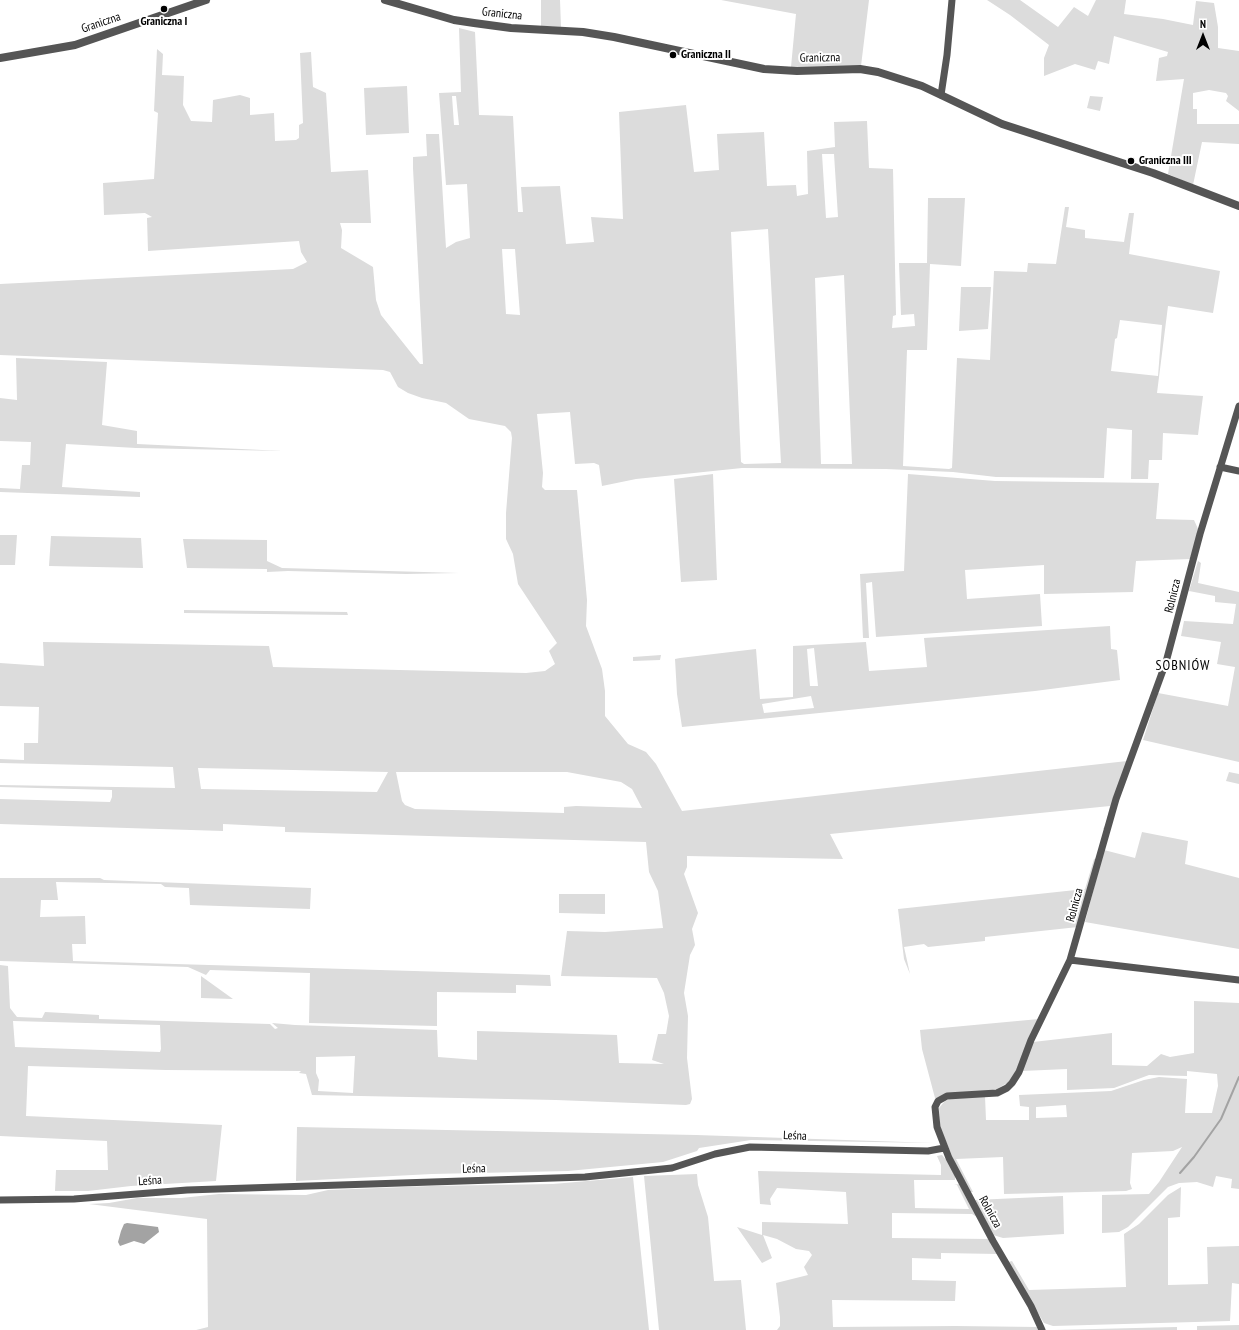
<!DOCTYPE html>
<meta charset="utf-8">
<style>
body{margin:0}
#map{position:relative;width:1239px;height:1330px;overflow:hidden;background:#fff;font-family:"PT Sans Narrow",sans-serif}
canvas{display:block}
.north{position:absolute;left:1183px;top:16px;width:40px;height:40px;-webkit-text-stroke:3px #fff;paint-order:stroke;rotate:0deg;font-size:11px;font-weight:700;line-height:16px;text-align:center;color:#000}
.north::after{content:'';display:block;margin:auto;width:14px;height:18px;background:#000;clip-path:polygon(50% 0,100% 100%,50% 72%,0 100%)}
</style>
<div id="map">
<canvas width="1239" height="1330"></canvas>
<div class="north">N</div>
</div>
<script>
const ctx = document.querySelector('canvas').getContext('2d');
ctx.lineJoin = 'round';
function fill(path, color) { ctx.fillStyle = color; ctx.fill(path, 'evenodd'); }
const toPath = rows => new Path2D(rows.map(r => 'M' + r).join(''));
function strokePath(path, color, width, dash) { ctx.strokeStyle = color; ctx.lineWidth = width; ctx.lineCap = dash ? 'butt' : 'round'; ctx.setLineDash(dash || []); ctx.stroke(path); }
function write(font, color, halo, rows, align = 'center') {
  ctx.font = font + ' "PT Sans Narrow",sans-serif'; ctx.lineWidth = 4; ctx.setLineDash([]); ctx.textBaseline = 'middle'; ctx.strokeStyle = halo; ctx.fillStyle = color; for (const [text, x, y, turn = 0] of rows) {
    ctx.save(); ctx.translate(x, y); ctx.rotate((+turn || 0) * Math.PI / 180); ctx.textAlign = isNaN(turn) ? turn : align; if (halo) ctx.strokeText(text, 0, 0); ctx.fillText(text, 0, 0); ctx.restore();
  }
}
fill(toPath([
 [541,0,560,0,561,27,541,26],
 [721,0,869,0,861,66,791,67,796,14],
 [987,0,1020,0,1058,27,1074,7,1088,16,1096,0,1126,0,1124,14,1163,19,1193,25,1196,1,1214,3,1218,27,1218,48,1239,51,1239,111,1226,101,1228,96,1226,93,1209,90,1193,93,1193,109,1197,109,1197,124,1239,124,1239,144,1202,142,1193,185,1168,174,1184,79,1156,81,1159,58,1167,56,1168,52,1114,36,1109,64,1098,61,1095,70,1075,64,1044,76,1044,58,1049,45,1010,15],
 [459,28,475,32,479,115,513,116,518,212,523,212,521,187,560,186,566,244,594,242,591,217,623,219,619,112,686,105,694,172,719,170,717,134,764,132,767,186,796,185,797,196,808,194,807,151,835,147,834,122,867,121,869,168,893,169,896,315,893,316,892,328,915,326,914,314,901,315,899,263,927,263,928,198,965,198,961,266,930,264,927,350,907,350,903,466,949,469,952,468,957,358,990,360,994,271,1027,272,1028,263,1056,264,1065,207,1069,207,1066,227,1085,230,1085,238,1124,242,1129,213,1134,213,1129,254,1220,271,1213,313,1168,306,1157,393,1203,396,1198,435,1163,433,1162,460,1149,460,1148,479,1131,479,1132,430,1107,428,1104,478,996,477,953,472,886,469,742,468,636,479,602,486,599,465,594,463,575,464,570,412,537,414,543,473,542,487,545,490,577,490,587,600,586,626,602,669,605,691,605,716,628,744,646,752,656,764,682,811,1127,761,1106,829,1103,829,1106,824,1110,806,830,834,843,859,687,856,687,867,684,874,698,913,692,929,695,945,690,955,684,993,688,1016,687,1058,692,1099,690,1104,686,1105,556,1100,312,1095,306,1074,299,1073,301,1071,166,1070,28,1066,26,1116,222,1125,216,1181,131,1186,88,1191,55,1191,56,1170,108,1170,107,1141,0,1136,0,965,8,966,10,1008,17,1017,42,1018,45,1012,99,1015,99,1019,270,1024,275,1029,278,1028,272,1023,295,1025,437,1030,438,1057,477,1060,477,1031,617,1035,619,1063,664,1064,652,1060,658,1034,666,1034,669,1016,664,993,657,978,561,976,567,931,605,932,663,928,658,891,649,872,646,842,285,832,285,827,223,824,223,831,0,824,0,799,110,802,112,797,112,790,0,787,0,785,175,788,173,767,0,763,0,759,24,760,24,743,38,743,39,707,0,706,0,663,44,666,43,642,269,646,273,667,526,673,545,671,555,664,549,651,557,643,518,584,513,554,506,539,506,513,512,438,511,432,505,426,469,419,446,403,422,398,408,393,398,387,390,372,383,370,0,355,0,284,293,269,307,262,301,252,299,241,148,251,147,218,152,217,145,213,104,215,103,183,154,179,158,113,154,111,157,49,163,54,162,75,184,76,183,105,191,121,212,122,213,100,240,95,250,98,250,115,274,113,275,141,296,140,299,138,299,125,303,123,300,53,311,52,313,87,326,93,331,172,368,170,371,223,340,223,342,230,341,248,373,267,376,300,381,315,420,364,423,364,413,168,413,157,427,156,426,134,439,134,446,248,456,242,470,238,467,184,446,185,439,93,461,92],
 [452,96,456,96,459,125,454,125],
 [822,154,834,154,838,217,826,218],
 [768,229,781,463,744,464,741,462,731,232],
 [502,249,515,249,520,315,506,314],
 [844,275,852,464,821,464,815,278],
 [1120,320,1162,325,1158,376,1111,371,1115,339,1117,338],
 [198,768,388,772,377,792,201,789],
 [396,772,567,772,621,782,632,789,642,808,576,806,564,807,564,813,415,809,405,805,402,801],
 [13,1021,160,1025,161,1049,160,1052,15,1047],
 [355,1056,353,1093,318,1091,319,1080,316,1073,316,1057],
 [407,86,409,133,366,135,364,88],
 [1090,96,1103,97,1100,111,1087,108],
 [961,287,991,287,988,329,959,331],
 [16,358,107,362,102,425,137,431,137,444,283,451,136,448,66,444,62,487,140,492,140,497,0,492,0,488,20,489,22,465,30,465,31,442,0,441,0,398,17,400],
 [713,474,717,580,681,582,674,479],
 [908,474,995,481,1159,483,1156,519,1194,520,1199,531,1190,559,1136,561,1133,592,1044,594,1044,565,965,570,967,599,1040,594,1042,626,876,637,872,582,866,583,869,638,863,638,860,574,904,571],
 [0,535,17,535,15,565,0,565],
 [51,536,141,538,143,568,49,566],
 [183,539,267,540,267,561,282,568,459,573,406,574,288,571,267,572,267,569,187,568],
 [1198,561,1201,563,1198,583,1239,592,1239,762,1143,740,1158,693,1228,706,1235,667,1217,664,1221,642,1181,636,1184,621,1233,624,1236,604,1215,602,1215,596,1189,591],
 [184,610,347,612,348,615,184,613],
 [1110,626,1111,649,1117,650,1120,680,1035,691,682,727,677,694,675,659,680,658,756,649,760,699,793,697,793,646,866,642,869,671,927,667,924,638],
 [814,648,818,686,810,686,807,649],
 [811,696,814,708,764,713,762,704],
 [661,655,660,660,633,661,633,657],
 [1229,772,1239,774,1239,784,1226,781],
 [1142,832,1188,841,1185,864,1239,878,1239,949,1085,922,1104,850,1135,858],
 [1098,858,1078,927,985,937,985,941,928,947,924,944,904,947,910,974,904,959,898,909,1085,889,1094,859],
 [0,878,100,878,104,880,311,888,310,909,190,905,189,888,165,887,161,884,56,882,58,900,41,900,40,917,85,916,86,944,72,944,73,961,550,975,551,986,516,985,516,993,437,992,437,1026,309,1023,310,973,210,970,206,975,188,967,0,961],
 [559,894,605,894,605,914,559,913],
 [201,976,233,999,201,998],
 [1194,1001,1239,1003,1239,1189,1231,1188,1232,1179,1216,1176,1213,1187,1197,1182,1179,1183,1168,1187,1128,1227,1119,1232,1102,1233,1102,1195,1149,1194,1159,1182,1182,1147,1173,1151,1132,1153,1130,1183,1132,1189,1126,1191,1004,1194,1003,1157,956,1159,973,1192,970,1192,963,1182,940,1127,939,1108,944,1102,949,1099,985,1096,986,1120,1029,1120,1029,1107,1020,1106,1019,1095,1111,1091,1144,1080,1159,1077,1187,1079,1185,1113,1212,1113,1218,1086,1217,1074,1187,1071,1187,1076,1149,1075,1114,1088,1067,1090,1067,1069,1022,1071,1033,1042,1112,1033,1112,1065,1147,1066,1161,1054,1170,1057,1194,1053],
 [1066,1105,1067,1117,1036,1118,1036,1107],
 [1039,1019,1013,1078,1007,1083,997,1089,989,1091,936,1099,935,1098,922,1049,920,1030],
 [297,1127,696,1135,935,1143,751,1140,699,1148,697,1151,663,1162,568,1171,432,1174,296,1181],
 [942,1155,947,1161,955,1176,955,1180,914,1180,915,1208,969,1209,957,1185,954,1185,959,1184,977,1217,972,1214,892,1213,892,1238,990,1239,998,1254,941,1253,941,1259,912,1258,912,1280,956,1281,955,1301,832,1300,833,1327,955,1326,1038,1327,1039,1330,777,1330,780,1326,780,1317,776,1283,808,1275,804,1267,812,1255,809,1251,796,1249,777,1239,763,1235,772,1258,762,1263,737,1227,762,1235,762,1222,848,1224,846,1192,777,1188,770,1199,771,1205,760,1204,758,1171,941,1175,941,1165,937,1156],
 [697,1174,698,1185,708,1217,714,1281,741,1280,746,1330,659,1330,644,1176],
 [633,1177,649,1330,196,1330,208,1327,207,1219,89,1204,109,1203,137,1198,181,1198,219,1194,306,1195,328,1190,430,1186,553,1184],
 [1181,1187,1180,1217,1168,1218,1168,1285,1208,1284,1207,1247,1239,1246,1239,1284,1232,1283,1230,1321,1053,1326,1044,1323,1008,1262,1012,1261,1029,1290,1126,1287,1124,1234,1139,1224,1168,1195],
 [1063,1196,1064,1234,1003,1238,993,1235,975,1200],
 [1239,1325,1239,1330,1197,1330,1197,1326],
 [1177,1327,1177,1330,1054,1330]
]), '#dcdcdc');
fill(toPath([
 [127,1223,158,1227,159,1232,144,1244,134,1241,120,1246,118,1242,121,1231,124,1224]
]), '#a3a3a3');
strokePath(toPath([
 [1180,1173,1194,1157,1221,1119,1239,1077]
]), '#a3a3a3', 2);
strokePath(toPath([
 [941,95,947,55,952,0],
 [1220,467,1239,471],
 [1070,960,1239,980],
 [0,1200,74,1199,187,1190,585,1177,672,1168,715,1154,750,1147,928,1151,944,1148],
 [1042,1330,1031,1306,993,1241,949,1158,937,1127,935,1107,938,1101,947,1096,997,1093,1007,1088,1012,1083,1019,1072,1031,1040,1070,960,1116,799,1166,662,1200,534,1239,406]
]), '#555', 7);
strokePath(toPath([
 [385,0,454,20,474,23,511,28,583,32,614,37,764,69,797,71,860,69,878,72,922,86,1002,124,1153,173,1239,206],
 [0,58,75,45,206,0]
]), '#555', 8);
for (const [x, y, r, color] of [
 [164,9,4,"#000"],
 [673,55,4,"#000"],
 [1131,161,4,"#000"]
]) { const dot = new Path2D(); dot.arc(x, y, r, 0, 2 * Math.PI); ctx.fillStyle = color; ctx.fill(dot); strokePath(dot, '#fff', 1.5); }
write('12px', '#000', '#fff', [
 ["Graniczna",502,14,6],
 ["Graniczna",101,23,-19],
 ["Graniczna",820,58,-1],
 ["Rolnicza",1173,596,-76],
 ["Rolnicza",1075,905,-75],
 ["Leśna",795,1136,2],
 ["Leśna",474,1169,-1],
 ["Leśna",150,1181,-4],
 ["Rolnicza",990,1212,61]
]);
write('bold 12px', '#000', '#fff', [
 ["Graniczna I",164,22,"center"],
 ["Graniczna II",681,55],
 ["Graniczna III",1139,161]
], 'left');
ctx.letterSpacing = '1px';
write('14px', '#000', '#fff', [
 ["SOBNIÓW",1183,666]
]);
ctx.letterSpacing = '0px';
</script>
